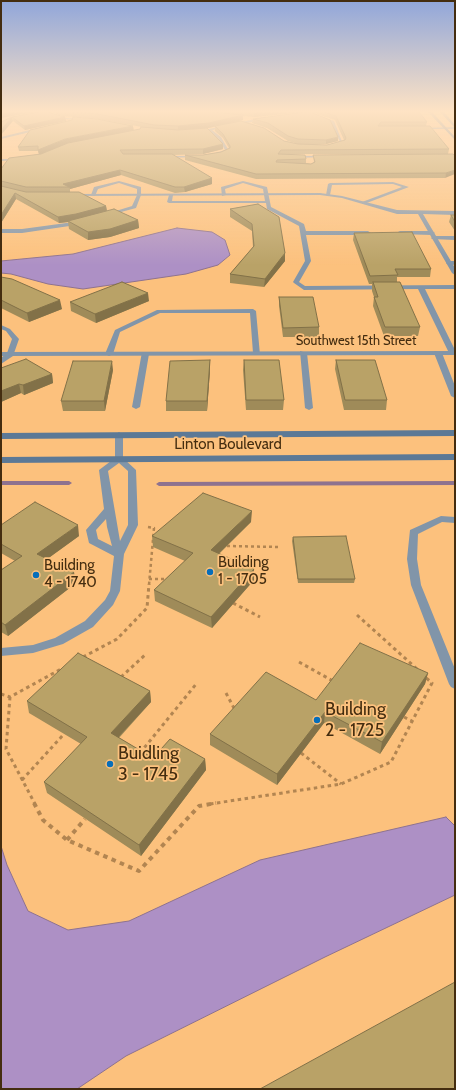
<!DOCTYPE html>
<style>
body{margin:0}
#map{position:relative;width:456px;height:1090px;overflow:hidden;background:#fcc17d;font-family:Cabin,sans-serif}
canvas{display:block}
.frame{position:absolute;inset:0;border:2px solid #442d10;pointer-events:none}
</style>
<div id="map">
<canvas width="456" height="1090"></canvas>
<div class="frame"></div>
</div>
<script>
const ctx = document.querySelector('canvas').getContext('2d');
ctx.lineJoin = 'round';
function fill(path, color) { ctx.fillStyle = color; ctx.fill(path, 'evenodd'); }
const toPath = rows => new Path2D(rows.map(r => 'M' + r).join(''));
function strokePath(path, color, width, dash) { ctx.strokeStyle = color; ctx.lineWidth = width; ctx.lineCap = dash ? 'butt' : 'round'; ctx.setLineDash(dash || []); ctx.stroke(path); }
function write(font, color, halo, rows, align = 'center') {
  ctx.font = font + ' Cabin,sans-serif'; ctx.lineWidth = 3.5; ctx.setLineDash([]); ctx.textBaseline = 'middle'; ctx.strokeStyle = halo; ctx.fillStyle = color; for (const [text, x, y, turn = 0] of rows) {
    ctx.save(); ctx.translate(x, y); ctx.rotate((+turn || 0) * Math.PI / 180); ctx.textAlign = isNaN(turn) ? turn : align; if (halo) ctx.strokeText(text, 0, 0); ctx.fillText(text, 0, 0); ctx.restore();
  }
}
const water = toPath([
 [177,228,212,232,225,240,230,255,218,265,186,274,83,289,48,284,11,274,1,273,1,261,73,254,177,228],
 [446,817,455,826,455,895,325,957,126,1056,77,1089,1,1089,1,846,7,865,28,911,68,930,129,921,260,860,446,817]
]);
fill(water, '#ad90c5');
strokePath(water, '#8e728f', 1);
fill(toPath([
 [1,481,69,481,72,483,69,485,1,485,1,481],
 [455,481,455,485,159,486,156,484,159,482,455,481]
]), '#8e728f');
strokePath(toPath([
 [148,527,154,528,149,585],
 [227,546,279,547],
 [149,579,169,579]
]), '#b28551', 2.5, [3, 3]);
strokePath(toPath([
 [233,603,260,617],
 [357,615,417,669],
 [83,657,117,639,147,608,149,584],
 [299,662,333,681],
 [121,677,145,655],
 [226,693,235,710],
 [1,694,10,697,63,668],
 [10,697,6,749,35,804],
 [404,717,412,721],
 [140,753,197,683],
 [301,753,341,784],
 [22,780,64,734],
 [210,804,341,784,391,762,432,683,425,677]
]), '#b28551', 3, [3.5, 3.5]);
strokePath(toPath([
 [34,803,43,820,67,840,139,871,199,806,216,803],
 [67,840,85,819]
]), '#b28551', 4, [4.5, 4.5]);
fill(toPath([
 [455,127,455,129,417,129,419,128,455,127],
 [293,156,327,156,329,157,291,158,293,156],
 [119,181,141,187,141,195,136,208,106,216,106,214,132,206,137,195,137,189,119,183,98,189,95,196,91,195,94,187,119,181],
 [243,181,267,187,271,207,304,224,306,231,368,231,371,233,368,235,306,235,311,261,299,282,305,286,455,285,455,289,425,289,455,350,455,355,449,353,418,289,304,290,294,283,293,282,305,261,299,226,267,209,266,203,169,203,167,202,169,195,171,194,173,195,172,201,265,201,263,189,243,183,225,189,226,195,222,196,221,187,243,181],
 [393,182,409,187,364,204,362,202,402,187,393,184,332,185,330,195,328,196,326,195,328,184,330,183,393,182],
 [81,221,84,223,83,224,22,233,1,233,1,229,22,229,81,221],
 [400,231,432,231,435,233,432,235,398,234,398,232,400,231],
 [434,236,455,236,455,240,432,239,431,238,434,236],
 [449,261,455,261,455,265,447,264,446,263,449,261],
 [253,309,256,311,260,355,253,353,250,313,160,313,120,332,113,354,109,356,105,354,115,330,157,310,253,309],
 [1,325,10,329,19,339,13,356,1,364,1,358,7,353,12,339,6,331,1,329,1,325],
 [300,351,307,353,313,408,309,410,305,408,300,351],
 [435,351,442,353,455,386,455,398,451,396,434,353,435,351],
 [142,352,149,354,140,407,136,409,132,407,142,352],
 [441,516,455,517,455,523,442,522,418,534,417,559,421,585,455,669,455,689,451,687,449,684,411,585,407,559,410,530,441,516]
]), '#8195a9');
fill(toPath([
 [39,112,45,112,58,117,88,120,58,119,39,112],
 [311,112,321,112,301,116,299,115,311,112],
 [318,116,334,121,343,144,331,148,331,146,340,142,331,123,318,118,318,116],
 [265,117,266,119,212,130,221,137,229,151,215,156,213,154,225,150,219,139,208,131,197,133,195,132,265,117],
 [42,127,43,129,1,139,1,137,42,127],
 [164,156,198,156,200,157,162,158,164,156],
 [1,159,21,159,23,160,1,161,1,159],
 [320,193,342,196,397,210,455,211,455,215,423,214,455,268,455,275,452,273,418,214,397,214,342,198,320,195,73,196,71,195,73,194,320,193],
 [455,351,455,355,1,356,1,352,455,351],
 [119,432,123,435,123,458,136,470,138,525,124,554,120,591,113,605,93,627,63,644,33,653,1,656,1,648,33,645,55,638,85,621,105,600,110,591,114,556,89,543,86,530,104,509,99,470,115,458,115,435,119,432],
 [119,463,128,471,128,525,120,541,108,471,119,463],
 [106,519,107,527,112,546,98,539,96,530,106,519]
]), '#8195a9');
fill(toPath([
 [432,112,455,137,455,140,428,112,432,112],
 [444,112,455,125,455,128,440,112,444,112],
 [455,430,455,436,1,439,1,433,455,430],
 [455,454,455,460,1,463,1,457,455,454]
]), '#5c7996');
fill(toPath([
 [52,112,303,112,254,117,243,116,243,120,207,128,223,149,203,154,173,155,212,184,185,192,175,193,121,175,70,189,70,192,106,206,107,211,138,220,139,228,110,237,88,240,69,229,68,222,59,223,16,199,1,223,1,169,39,154,38,151,19,151,18,147,66,144,40,154,140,129,142,127,98,119,62,116],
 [317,112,419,112,427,122,426,126,449,149,448,154,290,154,306,159,306,163,311,164,314,162,313,155,453,154,445,178,256,179,185,160,185,155,203,155,221,152,229,148,223,138,215,131,215,126,298,144,327,145,344,140,335,120,317,114],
 [12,117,65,117,66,121,25,130,13,121],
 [253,119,338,141,326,144,298,144,288,141,267,128,252,123],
 [258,204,285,261,264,287,230,283,230,274,253,247,252,231,230,217,230,209],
 [451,215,455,215,455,231,449,222],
 [354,233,431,269,430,277,397,277,397,282,420,327,418,336,384,336,373,306,374,297,372,291,372,284,369,284,353,240],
 [1,277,62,309,29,322,1,308],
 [279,297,319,327,319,337,283,337,279,306],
 [149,301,96,323,71,311,70,302],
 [210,360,210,370,207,411,166,411,166,401],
 [244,360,284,400,283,410,246,410,243,370],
 [336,360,387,400,386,410,344,410,335,369],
 [1,368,52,374,53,383,24,395,21,393,1,402],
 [113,370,105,411,63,411,61,401],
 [251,522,219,554,254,580,212,628,155,601,154,590,185,561,153,547,152,536],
 [1,525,79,536,47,559,76,583,8,636,1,632,1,570,15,561,1,553],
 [293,537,355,579,354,583,298,583,292,541],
 [428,673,425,684,380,754,324,723,277,785,210,745,210,734,316,700],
 [150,691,151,702,119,738,153,758,205,759,206,770,141,856,47,793,44,782,81,744,29,713,27,701]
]), '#9f8b59');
fill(toPath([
 [11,112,36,112,1,118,1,114],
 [260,112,303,112,254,117,254,113],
 [243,115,243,120,209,128,178,130,178,126],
 [12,117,13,121,1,135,1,130],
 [65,117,66,121,25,130,24,126],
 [133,126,134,131,66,144,39,155,38,150,65,139],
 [338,137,338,141,326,144,326,140],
 [223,144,223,149,203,154,203,149],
 [120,170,121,175,70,189,69,187,63,184],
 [455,170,455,174,445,178,446,173],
 [212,178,212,184,185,192,184,187],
 [15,193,16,199,1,223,1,215],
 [106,206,107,212,68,221,68,222,59,223,58,217],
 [138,220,139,228,110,237,88,240,88,232],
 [285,253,285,261,264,287,265,279],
 [148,293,149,301,96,323,95,314],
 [60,300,62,309,29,322,27,313],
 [210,360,210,370,207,411,207,401],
 [112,361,113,370,105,411,104,401],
 [52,374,53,383,24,395,23,385],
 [19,384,21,393,1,402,1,391],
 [252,511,251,522,211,561,211,550],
 [78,525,79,536,39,565,37,554],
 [254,569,254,580,212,628,211,617],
 [74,572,76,583,8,636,5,625],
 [428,673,425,684,380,754,382,742],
 [150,691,151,702,112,744,111,733],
 [325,712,324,723,277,785,277,774],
 [205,759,206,770,141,856,139,845]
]), '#827148');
const building = toPath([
 [1,112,11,112,1,114,1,112],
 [39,112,47,112,65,117,24,126,12,117,39,112],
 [74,112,211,112,243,115,209,123,178,126,154,125,98,114,74,112],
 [305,112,310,112,330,120,338,137,326,140,298,139,288,136,268,123,253,119,305,112],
 [324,112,419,112,427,122,381,122,378,126,430,126,449,149,281,150,278,154,305,155,306,159,277,160,276,162,311,164,315,162,313,155,453,154,455,156,455,170,446,173,256,174,185,155,203,155,221,152,230,148,230,146,223,134,215,126,241,121,264,128,284,141,298,144,327,145,345,140,346,138,336,116,324,112],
 [12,117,1,130,1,122,12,117],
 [73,117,97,119,133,126,65,139,38,150,38,146,18,147,30,130,72,120,73,117],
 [141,127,178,130,207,128,223,144,203,149,120,150,123,154,172,154,212,178,184,187,175,187,120,170,63,184,69,187,26,187,1,181,1,169,9,158,41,154,68,143,140,129,141,127],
 [1,186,26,192,79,192,106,206,76,214,58,217,15,193,1,215,1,186],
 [258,204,279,217,285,253,265,279,230,274,254,246,252,224,230,209,258,204],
 [114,209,138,220,110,229,88,232,68,221,114,209],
 [451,215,455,215,455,222,451,215],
 [412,232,431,269,395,269,398,275,370,276,354,233,412,232],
 [1,277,12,279,60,300,27,313,1,300,1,277],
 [122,282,148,293,95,314,70,302,122,282],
 [373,282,400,282,420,327,385,327,374,297,378,297,373,282],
 [279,297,313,297,319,327,283,328,279,297],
 [26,359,52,374,23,385,19,384,1,391,1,368,26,359],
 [210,360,207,401,166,401,170,361,210,360],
 [244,360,279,360,284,400,246,400,244,360],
 [336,360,375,360,387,400,345,400,336,360],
 [73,361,112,361,104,401,61,401,73,361],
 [203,493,252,511,211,550,254,569,211,617,154,590,193,553,152,536,203,493],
 [35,502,78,525,37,554,74,572,5,625,1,622,1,570,22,556,1,544,1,525,35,502],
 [346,536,355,579,298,579,293,537,346,536],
 [360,643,428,673,382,742,325,712,277,774,210,734,266,672,316,700,360,643],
 [78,653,150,691,111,733,153,758,170,739,205,759,139,845,44,782,87,737,27,701,78,653],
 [455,982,455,1089,260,1089,455,982]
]);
fill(building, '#b9a267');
strokePath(building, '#827148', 1);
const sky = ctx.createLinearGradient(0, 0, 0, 265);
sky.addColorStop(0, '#90a6da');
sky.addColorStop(0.42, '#fee3c4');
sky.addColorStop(1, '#fee3c400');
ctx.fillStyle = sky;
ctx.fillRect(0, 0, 456, 265);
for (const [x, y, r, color] of [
 [210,572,4,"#076eba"],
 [36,575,4,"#076eba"],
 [317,720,4,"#076eba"],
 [110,764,4,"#076eba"]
]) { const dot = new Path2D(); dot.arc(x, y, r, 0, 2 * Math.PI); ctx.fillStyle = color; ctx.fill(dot); strokePath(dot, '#fcc17d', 1.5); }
write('13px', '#442d10', '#fcc17d', [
 ["Southwest 15th Street",356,341]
]);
write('15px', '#442d10', '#fcc17d', [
 ["Linton Boulevard",228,445]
]);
write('15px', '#442d10', '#fcc17d', [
 ["Building",218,563],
 ["1 - 1705",218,580],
 ["Building",44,566],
 ["4 - 1740",44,583]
], 'left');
write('18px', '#442d10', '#fcc17d', [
 ["Building",325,710],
 ["2 - 1725",325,731],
 ["Buidling",118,754],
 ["3 - 1745",118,775]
], 'left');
</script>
